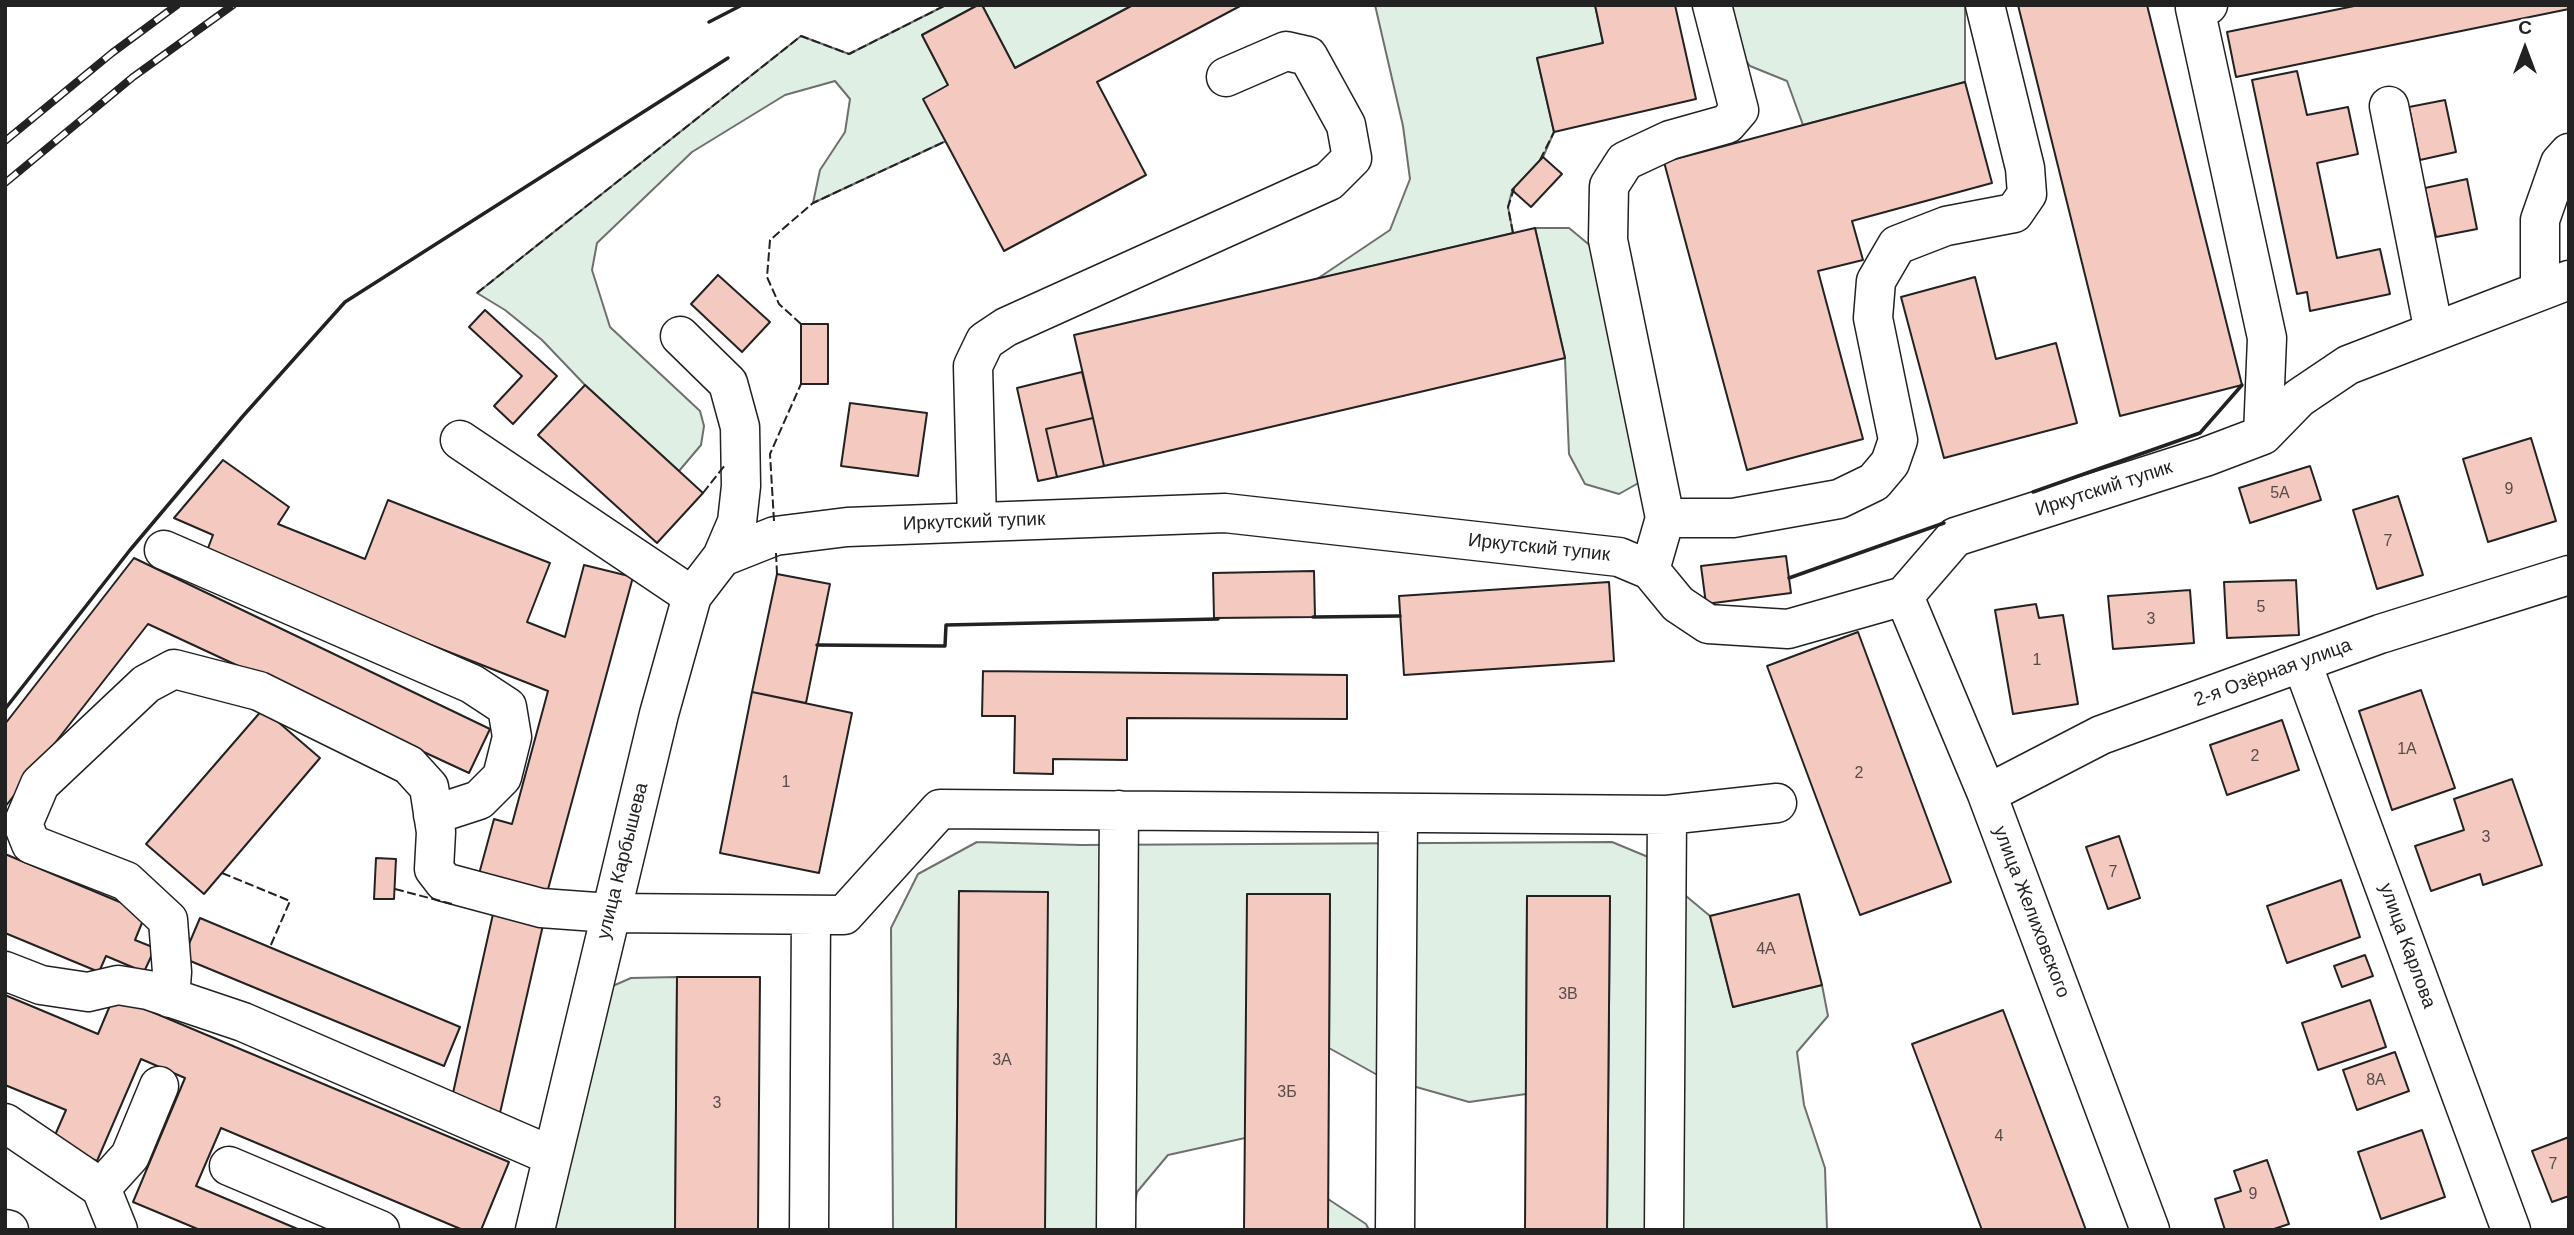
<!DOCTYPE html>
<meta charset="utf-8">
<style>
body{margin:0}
#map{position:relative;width:2574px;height:1235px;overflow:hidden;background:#fff;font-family:Arial,sans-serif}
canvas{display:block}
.frame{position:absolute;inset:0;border:7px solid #222;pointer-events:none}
.north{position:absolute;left:2490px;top:14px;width:70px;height:70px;-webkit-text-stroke:5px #fff;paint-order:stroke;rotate:0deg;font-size:19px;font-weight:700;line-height:28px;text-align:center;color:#222}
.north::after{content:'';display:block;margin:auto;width:24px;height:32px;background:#222;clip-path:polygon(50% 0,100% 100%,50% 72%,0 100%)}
</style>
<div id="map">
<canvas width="2574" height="1235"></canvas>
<div class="frame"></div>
<div class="north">С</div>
</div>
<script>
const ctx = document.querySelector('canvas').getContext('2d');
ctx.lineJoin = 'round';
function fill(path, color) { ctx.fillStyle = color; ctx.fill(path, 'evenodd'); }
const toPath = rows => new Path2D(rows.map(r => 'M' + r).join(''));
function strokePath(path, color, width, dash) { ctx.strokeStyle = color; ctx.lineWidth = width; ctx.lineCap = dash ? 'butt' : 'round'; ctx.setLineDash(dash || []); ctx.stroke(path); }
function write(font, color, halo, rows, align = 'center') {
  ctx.font = font + ' Arial,sans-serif'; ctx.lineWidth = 5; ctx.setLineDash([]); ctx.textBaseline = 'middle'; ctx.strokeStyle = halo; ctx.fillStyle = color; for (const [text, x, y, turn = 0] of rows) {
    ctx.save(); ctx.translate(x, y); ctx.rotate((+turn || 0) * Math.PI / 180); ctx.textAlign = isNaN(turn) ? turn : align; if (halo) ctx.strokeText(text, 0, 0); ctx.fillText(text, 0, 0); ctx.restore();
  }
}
const green = toPath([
 [946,5,978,5,922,35,948,85,946,141,813,203,820,170,845,132,850,99,835,81,785,95,692,152,597,243,592,270,610,327,700,411,704,426,701,445,679,471,585,385,542,340,505,310,477,293,801,36,849,54,946,5],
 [982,5,1133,5,1015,68,982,5],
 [1375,5,1595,5,1603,43,1537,58,1554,132,1543,157,1512,191,1508,207,1513,233,1317,279,1390,230,1410,179,1403,126,1375,5],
 [1718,5,1965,5,1965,82,1803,125,1787,81,1750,66,1722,29,1718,5],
 [1535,228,1569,228,1598,252,1642,481,1619,494,1585,484,1569,454,1565,358,1535,228],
 [977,842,1081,845,1612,842,1653,859,1680,891,1710,916,1733,1007,1822,985,1828,1016,1797,1052,1804,1105,1825,1168,1827,1230,1607,1230,1610,897,1527,896,1526,1094,1469,1102,1381,1077,1329,1048,1330,895,1248,894,1245,1138,1168,1155,1137,1192,1130,1230,1045,1230,959,891,956,1230,893,1230,891,928,918,874,977,842],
 [677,977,675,1230,543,1230,608,988,631,978,677,977],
 [1328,1199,1366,1224,1369,1230,1328,1230,1328,1199]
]);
fill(green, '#e0efe3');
strokePath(green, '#6f6f6f', 2);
const building = toPath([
 [978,5,982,5,1015,68,1133,5,1242,5,1097,82,1146,175,1004,251,923,99,948,85,922,35,978,5],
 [1595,5,1675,5,1696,99,1554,132,1537,58,1603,43,1595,5],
 [2018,5,2147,5,2242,385,2120,416,2018,5],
 [2359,5,2569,5,2569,9,2236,77,2227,32,2359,5],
 [2297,71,2307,115,2348,107,2358,154,2317,163,2337,258,2380,249,2390,294,2310,311,2307,292,2297,294,2252,80,2297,71],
 [1965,82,1992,183,1852,221,1863,260,1818,271,1863,439,1747,470,1664,162,1965,82],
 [2445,100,2456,152,2420,160,2409,107,2445,100],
 [1543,157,1562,174,1531,207,1512,190,1543,157],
 [2467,179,2477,229,2436,237,2425,188,2467,179],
 [1535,228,1565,358,1104,466,1074,335,1535,228],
 [718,275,770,322,742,352,691,304,718,275],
 [1975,277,1996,359,2056,343,2077,423,1944,458,1901,297,1975,277],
 [485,310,557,376,513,424,494,406,522,376,469,327,485,310],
 [801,324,828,324,828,384,801,384,801,324],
 [1082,372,1093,418,1046,429,1057,477,1038,481,1017,388,1082,372],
 [585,385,703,493,657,543,538,435,585,385],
 [850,403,927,413,918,476,841,466,850,403],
 [1093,418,1104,466,1057,477,1046,429,1093,418],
 [2531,438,2556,521,2488,542,2463,459,2531,438],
 [223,460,289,507,278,524,365,559,388,500,550,563,527,622,565,637,584,565,633,577,547,893,479,874,494,819,512,824,548,691,205,556,213,535,174,518,223,460],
 [2310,466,2321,500,2250,523,2239,488,2310,466],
 [2398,496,2423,575,2377,589,2353,510,2398,496],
 [1786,556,1791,593,1706,604,1701,566,1786,556],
 [134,558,490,729,469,773,148,624,5,807,5,724,134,558],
 [1314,571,1315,617,1214,618,1213,573,1314,571],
 [777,574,830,584,806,703,752,692,777,574],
 [2296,580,2299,635,2227,638,2224,582,2296,580],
 [1609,582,1614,661,1404,675,1399,596,1609,582],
 [2190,590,2194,643,2113,649,2108,596,2190,590],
 [2036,604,2039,618,2063,615,2078,704,2013,714,1995,610,2036,604],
 [1858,632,1951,882,1860,915,1767,666,1858,632],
 [983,671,1347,675,1347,719,1127,718,1127,760,1053,759,1053,774,1014,773,1015,716,982,716,983,671],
 [2421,690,2455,788,2392,810,2359,711,2421,690],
 [752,692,852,713,819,873,720,853,752,692],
 [263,709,320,758,204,894,146,844,263,709],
 [2282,720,2299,770,2227,795,2210,745,2282,720],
 [2512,779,2542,865,2483,885,2480,874,2431,891,2415,846,2464,830,2454,799,2512,779],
 [2119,836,2140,898,2108,909,2086,847,2119,836],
 [5,854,146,913,135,940,155,948,144,972,106,956,99,972,5,933,5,854],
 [376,858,396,859,394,899,374,899,376,858],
 [2341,880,2360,937,2287,963,2267,906,2341,880],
 [959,891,1048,892,1045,1230,956,1230,959,891],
 [1247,894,1330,894,1328,1230,1244,1230,1247,894],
 [1799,894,1822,985,1733,1007,1710,916,1799,894],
 [1527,896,1610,896,1607,1230,1525,1230,1527,896],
 [493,914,543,925,500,1113,451,1102,493,914],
 [200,918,460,1027,444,1066,183,958,200,918],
 [2365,955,2373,976,2342,987,2334,966,2365,955],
 [677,977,760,977,758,1230,675,1230,677,977],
 [5,995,98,1034,114,996,509,1162,481,1230,463,1230,221,1128,196,1186,300,1230,200,1230,133,1202,185,1078,141,1059,97,1161,52,1142,66,1110,5,1085,5,995],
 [2370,1000,2386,1047,2318,1070,2302,1023,2370,1000],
 [2003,1010,2086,1230,1982,1230,1912,1044,2003,1010],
 [2395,1052,2409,1091,2357,1110,2343,1070,2395,1052],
 [2422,1130,2445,1197,2381,1219,2358,1152,2422,1130],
 [2569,1137,2569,1196,2552,1202,2532,1151,2569,1137],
 [2267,1160,2289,1224,2271,1230,2225,1230,2215,1199,2241,1191,2234,1171,2267,1160]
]);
fill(building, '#f3c9c0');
strokePath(building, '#222', 2);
const minor = toPath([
 [2208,5,2195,8,2267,338,2263,435],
 [2389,106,2434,332],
 [2540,291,2540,220,2560,163,2569,153],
 [680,336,728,383,740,427,741,486,737,522,722,557],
 [460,440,692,596],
 [1665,518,1733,518,1839,499,1874,482,1890,463,1898,440,1873,318,1876,281,1897,245,1946,226,2014,213,2027,194,2025,168,1985,5],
 [977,522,973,366,985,341,1006,327,1329,181,1352,158,1346,125,1308,56,1286,51,1226,77],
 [164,550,472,684,507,707,512,737,502,777,479,800,433,815],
 [1650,570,1665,518,1608,240,1609,186,1625,161,1670,140,1727,124,1739,110,1712,5],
 [1904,596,1987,794,2150,1230],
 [2302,663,2511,1230],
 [1987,794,2101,735,2380,634,2569,575],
 [1667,815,1777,803],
 [5,971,41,985,88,992,118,985,148,990,243,1022,552,1156],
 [170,998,172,972,168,920,126,881,31,844,23,824,40,784,146,684,174,669,259,691,409,765,429,787,436,832,434,869,444,882,541,908,610,913,844,915,940,809,1667,815,1664,1230],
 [5,1123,101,1188,118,1230],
 [229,1166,380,1230],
 [101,1188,130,1156,159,1086],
 [535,1230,659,714,692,596,722,557,775,536,847,527,1225,513,1619,557,1650,570,1678,604,1708,624,1788,629,1904,596,1955,537,2205,457,2263,435,2299,398,2348,365,2569,280],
 [809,1230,811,915],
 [1116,1230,1119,810],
 [1395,1230,1398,813]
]);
const major = toPath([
 [5,1229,9,1230]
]);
strokePath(minor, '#222', 41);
strokePath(major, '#222', 41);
strokePath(minor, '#fff', 38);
strokePath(major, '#fff', 38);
const rail = toPath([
 [5,141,112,53,177,5],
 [5,183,133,77,233,5]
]);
strokePath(rail, '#222', 8);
strokePath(rail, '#fff', 5, [16]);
strokePath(toPath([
 [1540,160,1554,132],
 [1513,233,1508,207,1514,189],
 [477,293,801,36,849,54,946,5],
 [801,324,779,304,767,277,770,240,813,203,946,141],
 [703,493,725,465],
 [774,521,770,454,801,384],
 [776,553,777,574],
 [222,873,290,901,270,947],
 [395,889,452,904]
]), '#222', 2, [9, 3.5]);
strokePath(toPath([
 [709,22,742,5],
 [2033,492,2200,433,2242,385],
 [1789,578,1944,523],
 [1313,617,1400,616],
 [817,645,945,646,946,625,1218,619],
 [5,709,130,550,243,416,345,302,728,58]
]), '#222', 3.5);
write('16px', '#564c4a', null, [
 ["9",2509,490],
 ["5А",2280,494],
 ["7",2388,542],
 ["5",2261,608],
 ["3",2151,620],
 ["1",2037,661],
 ["1А",2407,750],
 ["2",2255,757],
 ["2",1859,774],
 ["1",786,783],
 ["3",2486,838],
 ["7",2113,873],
 ["4А",1766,950],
 ["3В",1568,995],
 ["3А",1002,1061],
 ["8А",2376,1081],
 ["3Б",1287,1093],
 ["3",717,1104],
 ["4",1999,1137],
 ["7",2553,1165],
 ["9",2253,1195]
]);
write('19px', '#222', '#fff', [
 ["Иркутский тупик",2104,489,-18],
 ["Иркутский тупик",974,522,-2],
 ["Иркутский тупик",1539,548,6],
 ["2-я Озёрная улица",2273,673,-20],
 ["улица Карбышева",623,861,-76],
 ["улица Желиховского",2031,912,69],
 ["улица Карлова",2407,946,70]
]);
</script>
